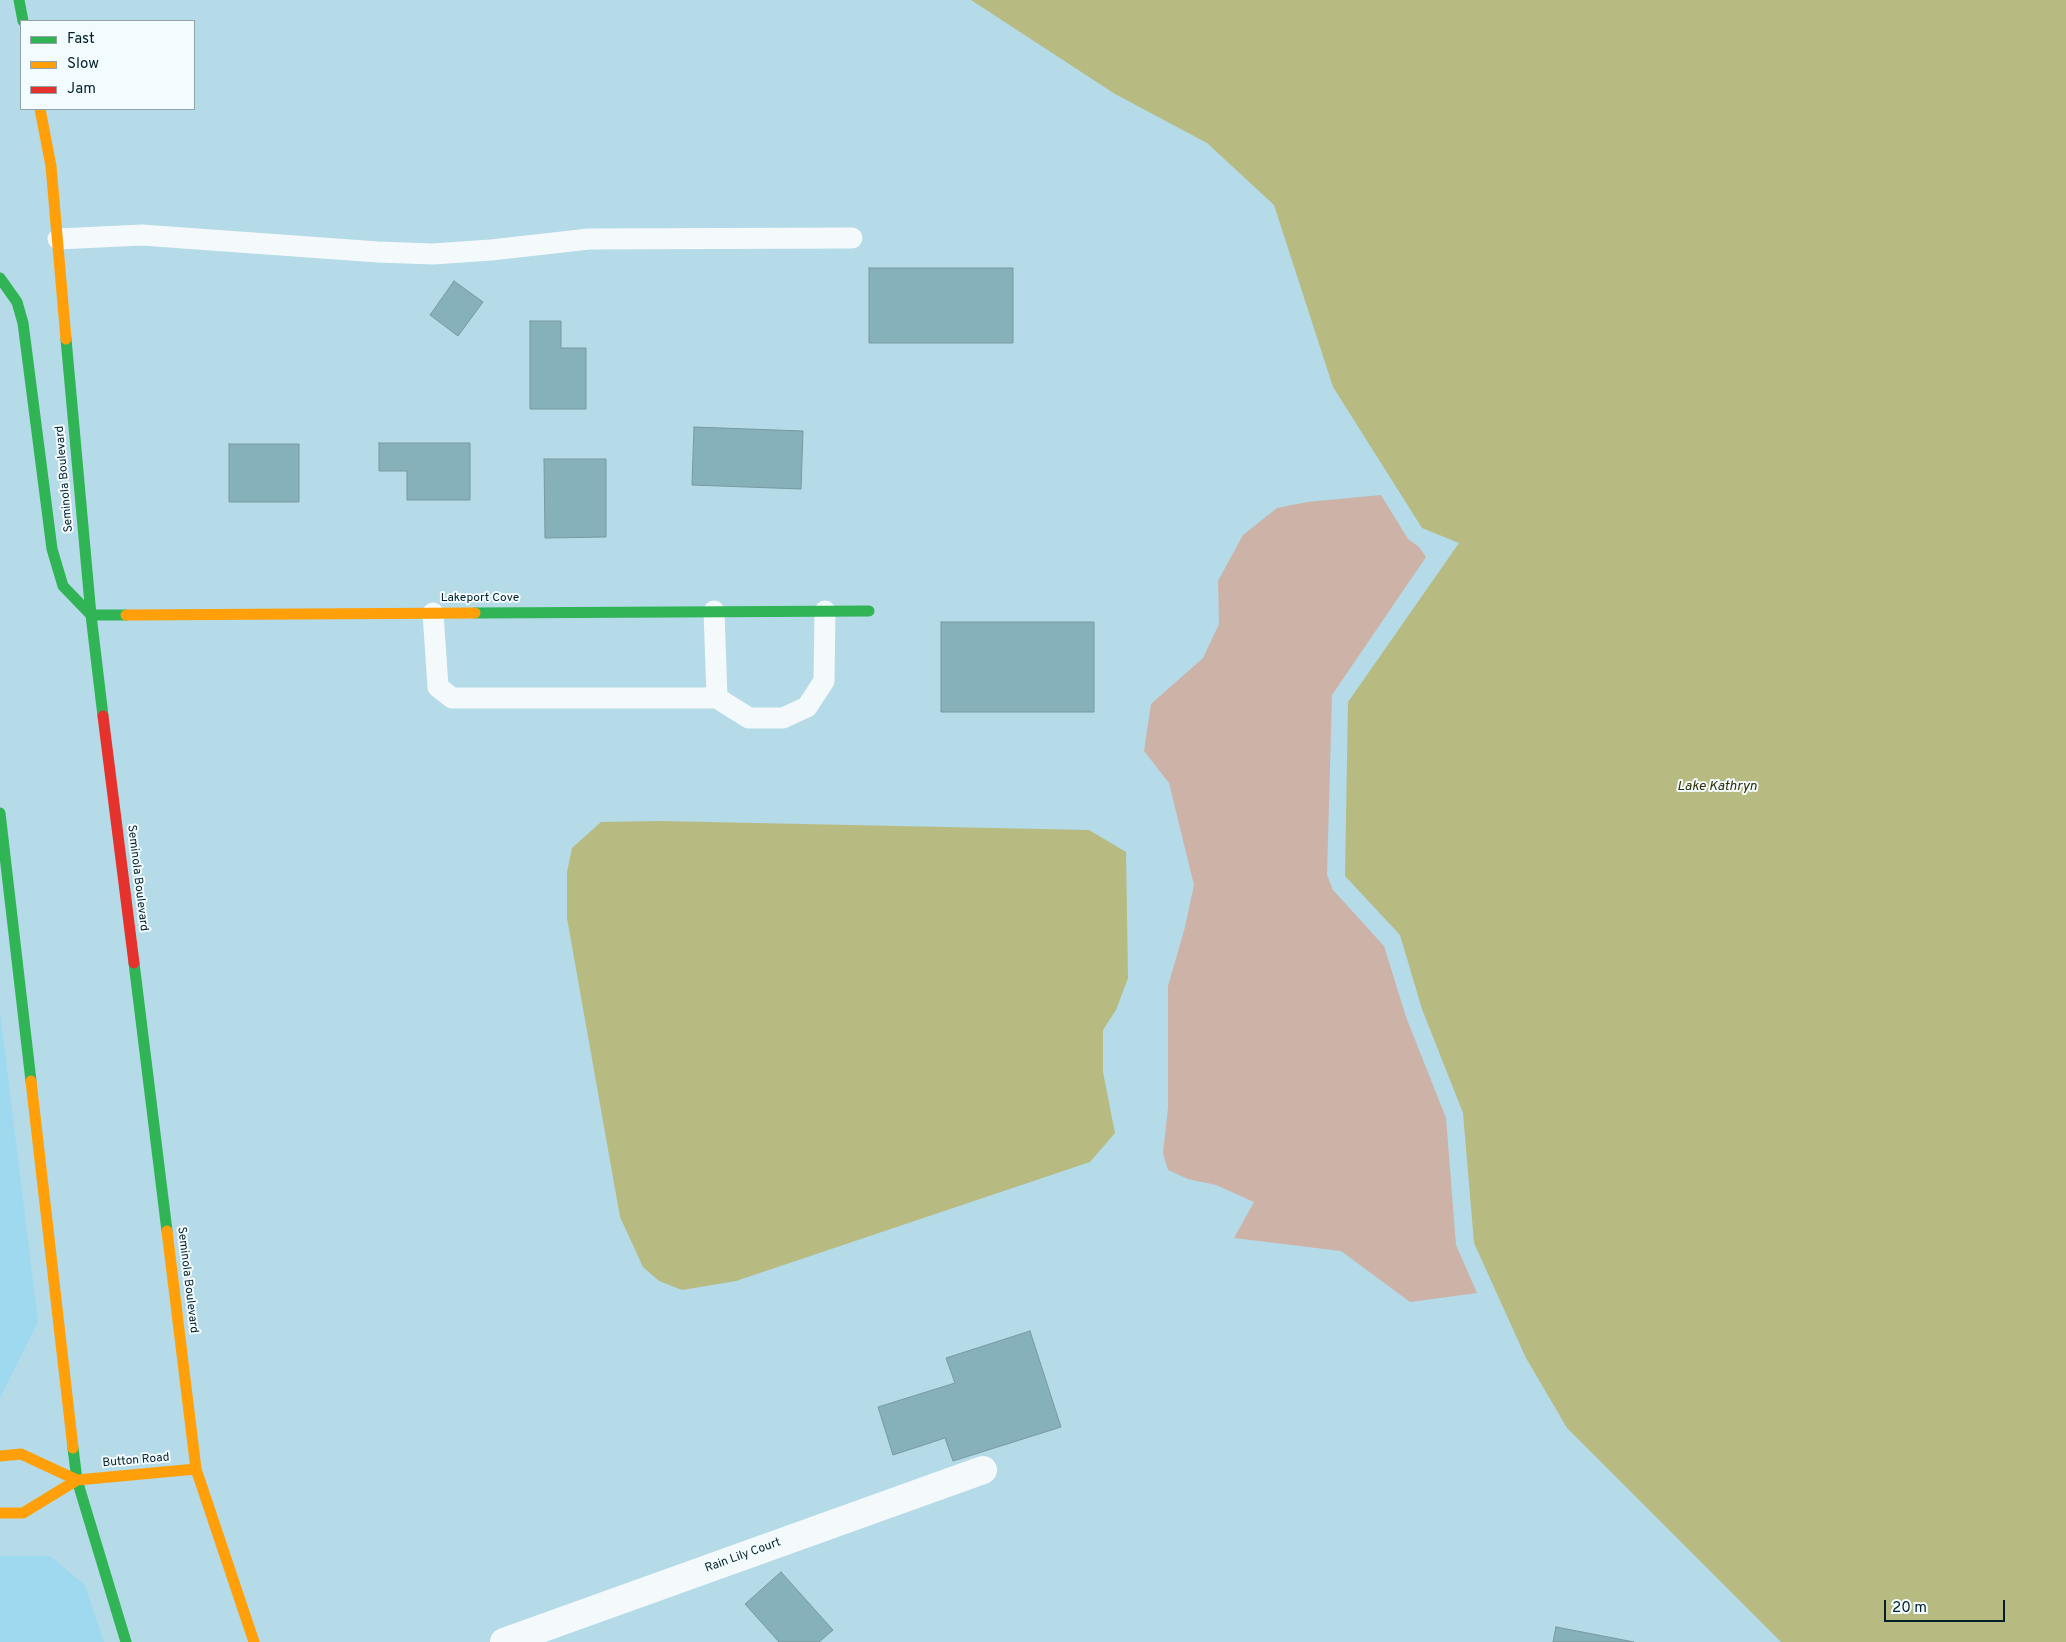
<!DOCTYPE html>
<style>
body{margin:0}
#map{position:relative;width:2066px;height:1642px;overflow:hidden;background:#b5dae8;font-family:Overpass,sans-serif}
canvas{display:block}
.legend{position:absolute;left:20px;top:20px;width:175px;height:90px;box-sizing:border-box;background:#f2fbfe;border:1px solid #92a3a9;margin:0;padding:6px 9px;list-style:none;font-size:15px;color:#032029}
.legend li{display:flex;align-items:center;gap:10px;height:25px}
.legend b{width:25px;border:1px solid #92a3a9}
.scale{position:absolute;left:1884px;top:1600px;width:121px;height:22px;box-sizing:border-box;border:2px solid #032029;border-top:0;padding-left:6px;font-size:15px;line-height:18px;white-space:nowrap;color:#032029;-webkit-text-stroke:4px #f2fbfe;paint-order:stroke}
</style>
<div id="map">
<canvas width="2066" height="1642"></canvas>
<ul class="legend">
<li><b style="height:6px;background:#30b455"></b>Fast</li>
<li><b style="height:6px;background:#ff9f0a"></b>Slow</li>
<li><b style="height:6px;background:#e5322d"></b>Jam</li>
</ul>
<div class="scale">20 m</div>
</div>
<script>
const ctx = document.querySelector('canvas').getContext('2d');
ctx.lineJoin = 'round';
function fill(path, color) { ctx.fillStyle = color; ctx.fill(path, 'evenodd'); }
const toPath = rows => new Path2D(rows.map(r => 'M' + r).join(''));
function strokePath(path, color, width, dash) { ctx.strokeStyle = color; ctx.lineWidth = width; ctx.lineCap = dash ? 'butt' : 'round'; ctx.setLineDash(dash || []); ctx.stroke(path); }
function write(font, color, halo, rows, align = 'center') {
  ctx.font = font + ' Overpass,sans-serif'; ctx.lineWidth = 4; ctx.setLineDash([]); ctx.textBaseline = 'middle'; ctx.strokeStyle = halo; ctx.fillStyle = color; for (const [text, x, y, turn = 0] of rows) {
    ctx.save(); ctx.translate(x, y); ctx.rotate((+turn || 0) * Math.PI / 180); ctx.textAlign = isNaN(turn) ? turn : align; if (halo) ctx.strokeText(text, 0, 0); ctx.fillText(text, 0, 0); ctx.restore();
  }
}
fill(toPath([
 [0,1012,38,1322,0,1398],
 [0,1556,50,1556,85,1585,104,1642,0,1642]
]), '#9ed9f0');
fill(toPath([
 [1381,495,1408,539,1419,547,1426,557,1332,695,1327,875,1333,890,1384,946,1406,1017,1446,1118,1456,1245,1477,1293,1410,1302,1341,1251,1234,1238,1254,1202,1216,1185,1188,1179,1168,1170,1163,1153,1168,1108,1168,986,1185,927,1194,885,1169,783,1144,751,1151,704,1203,658,1219,624,1218,581,1243,535,1277,508,1307,502]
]), '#cdb2a7');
fill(toPath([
 [971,0,2066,0,2066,1642,1781,1642,1567,1428,1526,1358,1474,1243,1463,1113,1422,1009,1400,935,1345,876,1348,702,1459,543,1422,528,1333,387,1274,205,1207,143,1115,94],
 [660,821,1089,830,1126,852,1128,978,1116,1010,1103,1030,1103,1072,1115,1133,1090,1162,736,1281,682,1290,659,1281,643,1267,620,1217,567,918,567,872,572,848,601,822]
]), '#b7bb81');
const building = toPath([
 [869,268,1013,268,1013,343,869,343,869,268],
 [454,281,483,302,458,336,430,315,454,281],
 [530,321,561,321,561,348,586,348,586,409,530,409,530,321],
 [694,427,803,431,801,489,692,485,694,427],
 [379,443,470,443,470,500,407,500,407,471,379,471,379,443],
 [229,444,299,444,299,502,229,502,229,444],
 [544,459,606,459,606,537,545,538,544,459],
 [941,622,1094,622,1094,712,941,712,941,622],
 [1030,1331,1061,1427,953,1461,945,1438,893,1455,878,1407,955,1383,946,1358,1030,1331],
 [781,1572,833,1630,819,1642,779,1642,745,1604,781,1572],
 [1556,1627,1634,1642,1553,1642,1556,1627]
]);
fill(building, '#86b1ba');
strokePath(building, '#7899a0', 1);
strokePath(toPath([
 [58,239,142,235,378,252,433,254,491,250,589,239,852,238],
 [714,611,717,698],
 [433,613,438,687,452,698,717,698,749,718,783,718,807,707,824,681,825,611]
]), '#f4f9fc', 21);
strokePath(toPath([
 [504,1642,983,1470]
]), '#f4f9fc', 28);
strokePath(toPath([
 [19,0,23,21],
 [0,278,17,302,23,323,52,549,63,586,91,615,126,615],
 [66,339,91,615,103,716],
 [475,613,869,611],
 [0,813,31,1081],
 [134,963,167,1231],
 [73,1448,77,1480,126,1642]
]), '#30b455', 11);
strokePath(toPath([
 [40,109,51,166,66,339],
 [126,615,475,613],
 [31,1081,73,1448],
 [167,1231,196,1469,254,1642],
 [0,1456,21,1454,77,1480],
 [0,1513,23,1513,77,1480,196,1469]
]), '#ff9f0a', 11);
strokePath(toPath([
 [103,716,134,963]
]), '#e5322d', 11);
write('12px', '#032029', '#f2fbfe', [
 ["Seminola Boulevard",65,479,-95],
 ["Lakeport Cove",480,599],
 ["Seminola Boulevard",137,878,83],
 ["Seminola Boulevard",187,1280,83],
 ["Button Road",136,1461,-5],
 ["Rain Lily Court",743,1556,-20]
]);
write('italic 14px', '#312d05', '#f2fbfe', [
 ["Lake Kathryn",1717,787]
]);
</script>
